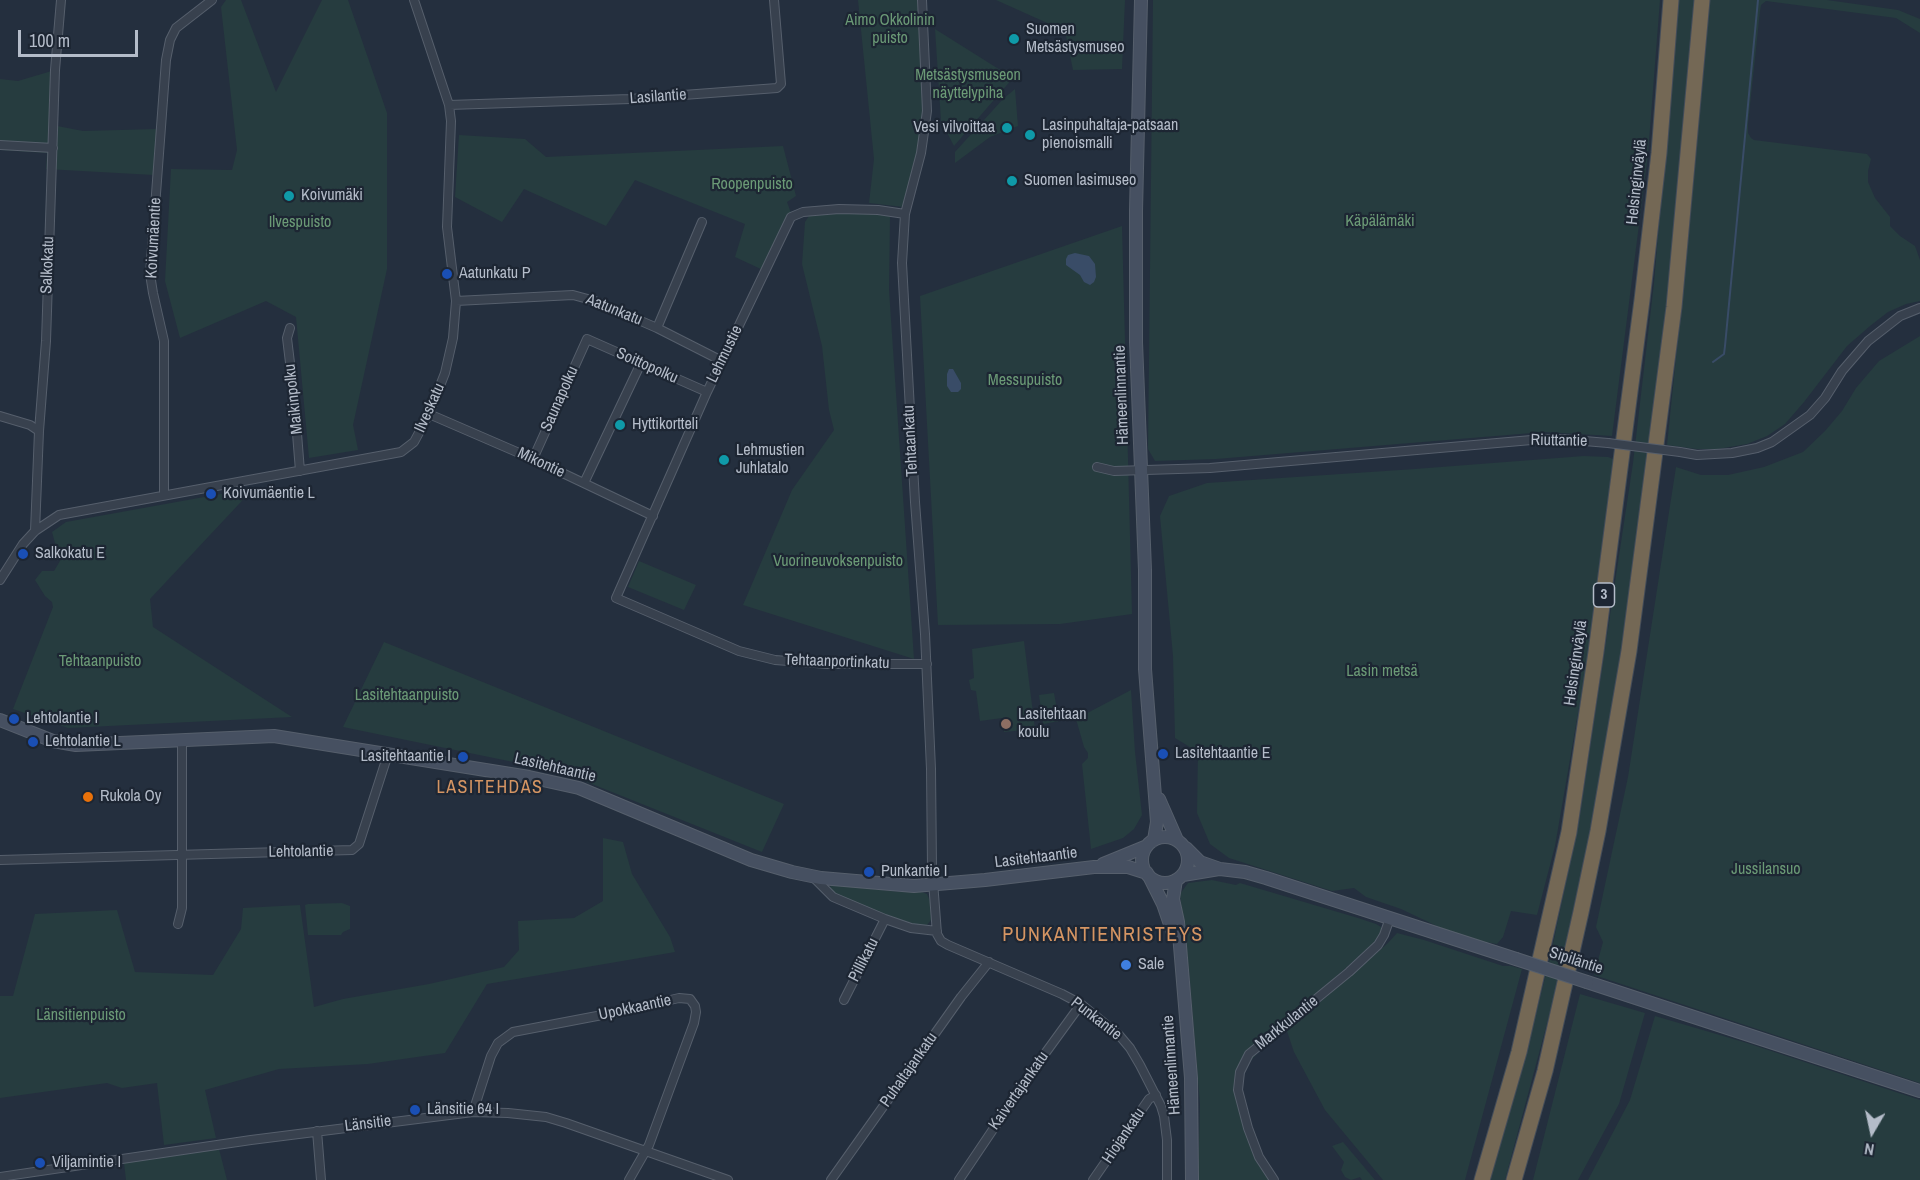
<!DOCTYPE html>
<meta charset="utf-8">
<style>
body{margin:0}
#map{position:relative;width:1920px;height:1180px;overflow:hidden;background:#242f3e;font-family:"Archivo Narrow",sans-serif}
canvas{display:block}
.north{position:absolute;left:1842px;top:1102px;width:60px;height:60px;-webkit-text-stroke:4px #1d2633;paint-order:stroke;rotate:189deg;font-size:16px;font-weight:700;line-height:24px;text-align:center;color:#b4bcc9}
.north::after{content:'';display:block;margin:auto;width:21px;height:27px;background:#b4bcc9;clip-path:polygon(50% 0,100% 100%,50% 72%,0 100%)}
.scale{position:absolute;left:18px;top:30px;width:120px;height:27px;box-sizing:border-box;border:3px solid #b4bcc9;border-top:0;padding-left:8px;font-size:18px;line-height:21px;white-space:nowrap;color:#b4bcc9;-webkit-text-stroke:4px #1d2633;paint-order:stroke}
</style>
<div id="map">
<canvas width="1920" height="1180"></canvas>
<div class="north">N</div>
<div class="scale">100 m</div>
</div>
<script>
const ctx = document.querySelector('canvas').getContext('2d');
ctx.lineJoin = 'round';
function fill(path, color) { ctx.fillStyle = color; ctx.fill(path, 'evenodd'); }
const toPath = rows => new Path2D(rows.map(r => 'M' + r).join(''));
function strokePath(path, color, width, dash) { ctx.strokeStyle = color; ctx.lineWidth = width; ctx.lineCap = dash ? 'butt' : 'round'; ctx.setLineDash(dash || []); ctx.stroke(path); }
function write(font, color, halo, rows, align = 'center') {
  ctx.font = font + ' "Archivo Narrow",sans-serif'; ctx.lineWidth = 4.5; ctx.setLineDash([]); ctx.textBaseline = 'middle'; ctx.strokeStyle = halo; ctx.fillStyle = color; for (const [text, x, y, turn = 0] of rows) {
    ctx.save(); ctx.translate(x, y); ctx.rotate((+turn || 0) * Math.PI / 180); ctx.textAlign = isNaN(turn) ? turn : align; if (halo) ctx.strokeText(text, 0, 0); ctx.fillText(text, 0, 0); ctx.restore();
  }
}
fill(toPath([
 [226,0,241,0,276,92,322,0,348,0,387,113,387,269,353,425,358,450,309,458,296,317,266,301,180,338,165,281,171,169,232,170,237,150,221,7],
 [858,0,919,0,924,109,918,152,903,207,869,203,874,159],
 [996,0,1125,0,1122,69,1073,70,1065,31],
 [1153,0,1660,0,1648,154,1612,436,1544,432,1216,459,1155,461,1148,449],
 [1678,0,1697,0,1677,215,1654,424,1620,662,1588,843,1553,1001,1505,1180,1490,1180,1521,1073,1550,958,1579,821,1633,463,1654,283],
 [1710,0,1827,0,1898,10,1920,19,1920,33,1896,18,1766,1,1761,5,1760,11,1748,124,1748,133,1751,138,1754,140,1867,154,1871,159,1868,171,1868,182,1875,198,1890,217,1890,226,1900,236,1915,246,1920,260,1920,301,1906,304,1888,312,1870,326,1847,346,1804,402,1785,424,1767,436,1747,444,1718,449,1697,449,1667,445,1689,232],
 [935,29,1013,78,954,146,941,121],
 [55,70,52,125,83,131,157,129,154,175,46,169,47,153,0,150,0,79,18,81],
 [1015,89,1018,126,990,137,955,163,955,152,1003,99],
 [459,135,525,139,546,157,783,146,796,196,787,202,791,213,763,270,735,257,745,224,635,180,606,226,524,189,502,222,455,197],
 [859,212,890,216,889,290,914,659,743,605,792,490,834,430,829,410,822,346,802,264,805,222,809,216],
 [1122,226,1132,614,1060,624,938,625,920,296],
 [1920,336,1920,1083,1594,975,1603,942,1596,927,1628,777,1676,467,1701,475,1728,475,1764,467,1803,452,1825,431,1842,411,1856,388,1879,361],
 [1584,456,1608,457,1613,459,1615,462,1587,661,1555,846,1537,915,1511,911,1503,937,1497,944,1462,938,1401,909,1366,897,1354,888,1332,891,1229,858,1210,844,1197,813,1198,752,1175,738,1173,656,1160,516,1169,496,1207,483,1415,469],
 [254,488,150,599,153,627,292,717,68,728,13,709,53,607,52,602,45,596,35,580,42,571,54,571,60,561,52,532,66,522],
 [639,561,696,585,684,610,628,587],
 [1024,641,1035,729,1004,732,1002,718,980,721,976,691,971,690,969,680,974,678,972,649],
 [384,642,784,804,762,852,562,772,343,727],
 [1131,690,1135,752,1142,815,1134,829,1123,838,1091,849,1082,764,1088,758,1088,753,1084,747,1076,719],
 [1054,693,1059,721,1044,724,1043,723,1039,695],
 [603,838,623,842,632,874,670,937,675,952,487,984,445,1053,368,1064,279,1069,205,1090,216,1138,164,1145,157,1083,122,1088,107,1083,0,1098,0,996,13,996,35,914,117,910,135,972,213,975,241,929,243,908,300,905,314,1007,343,999,429,984,504,967,519,950,518,921,574,918,603,901],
 [1212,880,1236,885,1240,883,1358,918,1376,924,1381,927,1382,932,1376,941,1283,1024,1235,1079,1258,1164,1270,1180,1198,1180,1200,1104,1189,970,1180,894,1188,883],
 [832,885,901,892,919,891,927,894,931,904,931,920,927,925,920,926,876,912,834,894,829,888],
 [342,903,350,906,350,929,343,932,341,935,308,935,305,905,308,904],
 [1397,933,1424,940,1503,966,1511,966,1522,969,1465,1180,1383,1180,1325,1110,1294,1052,1287,1031,1388,943],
 [1580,994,1645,1013,1619,1104,1578,1180,1533,1180],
 [1655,1016,1747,1043,1920,1100,1920,1180,1588,1180,1630,1100],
 [1343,1142,1375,1180,1362,1180,1360,1177,1351,1180,1345,1177,1341,1170,1344,1162,1332,1146],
 [219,1149,227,1180,126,1180,124,1163]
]), '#263c3f');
fill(toPath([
 [1075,253,1089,256,1095,264,1096,277,1094,282,1090,285,1084,282,1080,275,1066,265,1066,259,1068,255],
 [949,369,953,369,961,383,961,389,958,392,951,392,947,386,947,374]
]), '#394c67');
strokePath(toPath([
 [1713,362,1724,354,1725,346,1758,0]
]), '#394c67', 2);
const street = toPath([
 [922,0,927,111,921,153,905,214,902,263,915,502,925,634,931,769,932,868,937,934,941,941,948,945,1062,994,1081,1004,1119,1035,1130,1048,1140,1065,1161,1106,1164,1116,1167,1140,1167,1180],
 [449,105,630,99,777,88,781,84,774,0],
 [0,145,53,148],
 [905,214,878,210,839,209,803,212,791,217,707,392,616,598,739,651,775,660,828,664,927,664],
 [456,301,573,295,595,301,657,328,702,222],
 [290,328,287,338,294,396,300,471],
 [657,328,722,361],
 [429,414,533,459,653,516],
 [0,416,30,425,39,431],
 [1680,452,1697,455,1732,453,1757,448,1772,442,1810,415,1825,398,1842,371,1868,341,1900,316,1920,308],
 [533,459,587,339,707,392],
 [1097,467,1114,471,1210,468,1543,439,1561,439,1608,443],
 [584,483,641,363],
 [164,495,164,341,153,293,150,274,166,60,170,40,176,28,212,0],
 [35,531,39,431,46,341,55,70,61,0],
 [0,580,23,544,35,531,59,515,401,452,414,442,429,414,445,373,453,338,456,301,447,227,451,121,449,105,414,0],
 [0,860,352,850,359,844,388,754],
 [813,877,833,897,885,919,911,928,937,931],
 [178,924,182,908,182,740],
 [844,1000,885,919],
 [473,1112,491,1056,498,1043,513,1032,618,1012,679,998,690,999,695,1006,696,1012,694,1023,649,1145,629,1180],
 [317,1131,321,1180],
 [0,1177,251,1140,473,1112,508,1113,546,1117,566,1123,728,1180],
 [831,1180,961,997,989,962],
 [959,1180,1033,1070,1081,1004],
 [1093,1180,1149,1099,1156,1095],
 [1274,1180,1259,1157,1248,1128,1238,1090,1240,1072,1249,1054,1349,972,1378,945,1384,935,1390,918]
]);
const secondary = toPath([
 [1141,0,1136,211,1136,342,1145,570,1145,669,1157,822,1154,840],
 [0,720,53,741,76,745,274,736,529,777,579,788,751,860,792,872,821,878,914,886,985,880,1094,867,1128,867,1147,873],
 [1159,799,1177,840],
 '1142 860a23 23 0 1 1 46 0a23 23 0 1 1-46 0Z',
 [1186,848,1200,862,1220,869,1245,872,1266,878,1516,959],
 [1103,864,1147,846],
 [1183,875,1219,869],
 [1149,876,1163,904,1174,936],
 [1176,880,1173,899,1178,922,1191,1078,1192,1180],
 [1587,982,1920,1091]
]);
const highway = toPath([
 [1482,1180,1519,1052,1569,832,1596,652,1642,300,1659,153,1671,0],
 [1514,1180,1545,1071,1581,912,1598,831,1629,651,1674,307,1702,0]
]);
strokePath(street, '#565f6c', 10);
strokePath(secondary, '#565f6c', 14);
strokePath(highway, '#434c59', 17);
strokePath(street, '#38414e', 8);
strokePath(secondary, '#465061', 12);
strokePath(highway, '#746855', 15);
const streetBridge = toPath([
 [1608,443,1680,452]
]);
const secondaryBridge = toPath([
 [1516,959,1587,982]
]);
strokePath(streetBridge, '#565f6c', 10, []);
strokePath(secondaryBridge, '#565f6c', 14, []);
strokePath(streetBridge, '#38414e', 8);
strokePath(secondaryBridge, '#465061', 12);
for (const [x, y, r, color] of [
 [1014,39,6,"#0f9aa8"],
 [1007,128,6,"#0f9aa8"],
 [1030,135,6,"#0f9aa8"],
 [1012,181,6,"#0f9aa8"],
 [289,196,6,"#0f9aa8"],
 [447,274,6,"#1a4fb4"],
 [620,425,6,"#0f9aa8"],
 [724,460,6,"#0f9aa8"],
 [211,494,6,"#1a4fb4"],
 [23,554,6,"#1a4fb4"],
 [14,719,6,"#1a4fb4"],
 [1006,724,6,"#8d6e63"],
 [33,742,6,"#1a4fb4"],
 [1163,754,6,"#1a4fb4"],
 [463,757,6,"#1a4fb4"],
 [88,797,6,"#e8710a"],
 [869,872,6,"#1a4fb4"],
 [1126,965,6,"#3f7fe0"],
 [415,1110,6,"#1a4fb4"],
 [40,1163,6,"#1a4fb4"]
]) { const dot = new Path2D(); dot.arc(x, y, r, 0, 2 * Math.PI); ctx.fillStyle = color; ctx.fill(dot); strokePath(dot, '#1d2633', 2); }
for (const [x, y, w] of [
 [1604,595,21]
]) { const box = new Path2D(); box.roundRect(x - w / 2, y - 12, w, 24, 4.5); ctx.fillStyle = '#1d2633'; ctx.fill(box); strokePath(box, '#b4bcc9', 1.5); }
write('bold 15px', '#b4bcc9', null, [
 ["3",1604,595]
]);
write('16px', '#6b9a76', '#1d2633', [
 ["Aimo Okkolinin",890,21],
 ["puisto",890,39],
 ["Metsästysmuseon",968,76],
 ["näyttelypiha",968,94],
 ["Roopenpuisto",752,185],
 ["Käpälämäki",1380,222],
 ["Ilvespuisto",300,223],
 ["Messupuisto",1025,381],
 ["Vuorineuvoksenpuisto",838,562],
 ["Tehtaanpuisto",100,662],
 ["Lasin metsä",1382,672],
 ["Lasitehtaanpuisto",407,696],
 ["Jussilansuo",1766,870],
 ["Länsitienpuisto",81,1016]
]);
write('16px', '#b4bcc9', '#1d2633', [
 ["Suomen",1026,30],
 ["Metsästysmuseo",1026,48],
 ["Lasinpuhaltaja-patsaan",1042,126],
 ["pienoismalli",1042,144],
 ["Vesi vilvoittaa",995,128,"right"],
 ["Suomen lasimuseo",1024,181],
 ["Koivumäki",301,196],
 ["Aatunkatu P",459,274],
 ["Hyttikortteli",632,425],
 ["Lehmustien",736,451],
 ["Juhlatalo",736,469],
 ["Koivumäentie L",223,494],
 ["Salkokatu E",35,554],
 ["Lasitehtaan",1018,715],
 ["koulu",1018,733],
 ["Lehtolantie I",26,719],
 ["Lehtolantie L",45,742],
 ["Lasitehtaantie E",1175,754],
 ["Lasitehtaantie I",451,757,"right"],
 ["Rukola Oy",100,797],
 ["Punkantie I",881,872],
 ["Sale",1138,965],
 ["Länsitie 64 I",427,1110],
 ["Viljamintie I",52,1163]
], 'left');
write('16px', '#b4bcc9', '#1d2633', [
 ["Lasilantie",658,97,-4],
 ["Helsinginväylä",1637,182,-84],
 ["Koivumäentie",154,238,-87],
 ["Salkokatu",48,265,-88],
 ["Aatunkatu",614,310,22],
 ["Lehmustie",725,354,-64],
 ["Soittopolku",647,366,24],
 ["Hämeenlinnantie",1122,395,-92],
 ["Maikinpolku",294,399,-96],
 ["Saunapolku",560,399,-66],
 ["Ilveskatu",430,408,-66],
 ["Tehtaankatu",911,441,-93],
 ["Riuttantie",1559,441,1],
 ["Mikontie",541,463,25],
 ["Tehtaanportinkatu",837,662,2],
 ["Helsinginväylä",1576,663,-82],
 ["Lasitehtaantie",555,768,13],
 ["Lehtolantie",301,852,-1],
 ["Lasitehtaantie",1036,858,-7],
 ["Pillikatu",864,960,-63],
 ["Sipiläntie",1576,961,18],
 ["Upokkaantie",635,1008,-12],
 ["Punkantie",1096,1019,38],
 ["Markkulantie",1287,1023,-39],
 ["Hämeenlinnantie",1172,1065,-94],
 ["Puhaltajankatu",909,1070,-55],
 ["Kaivertajankatu",1019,1091,-55],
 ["Länsitie",368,1124,-7],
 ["Hiojankatu",1124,1136,-56]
]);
ctx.letterSpacing = '1.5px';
write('18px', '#d59563', '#1d2633', [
 ["LASITEHDAS",490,788]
]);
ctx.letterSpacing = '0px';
ctx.letterSpacing = '1.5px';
write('20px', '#d59563', '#1d2633', [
 ["PUNKANTIENRISTEYS",1103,936]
]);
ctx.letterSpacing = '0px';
</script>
